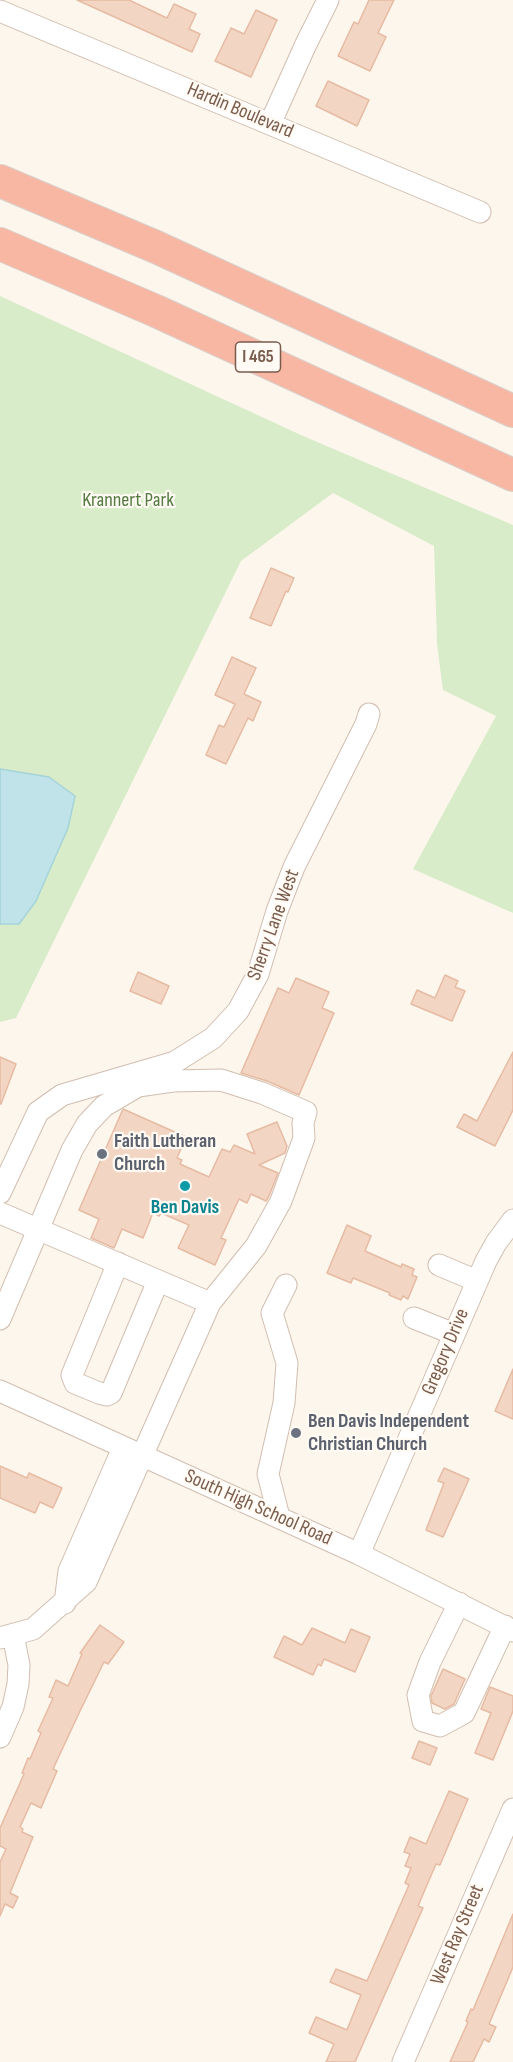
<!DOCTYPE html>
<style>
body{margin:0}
canvas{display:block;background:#fdf6ec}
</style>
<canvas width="513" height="2062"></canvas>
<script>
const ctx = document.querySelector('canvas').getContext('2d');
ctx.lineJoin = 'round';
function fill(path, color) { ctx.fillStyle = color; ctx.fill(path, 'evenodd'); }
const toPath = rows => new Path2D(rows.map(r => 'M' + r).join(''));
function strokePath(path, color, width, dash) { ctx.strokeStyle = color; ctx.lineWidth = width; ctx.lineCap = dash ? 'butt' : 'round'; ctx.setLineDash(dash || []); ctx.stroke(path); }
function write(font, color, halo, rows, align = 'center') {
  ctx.font = font + ' "Sofia Sans Condensed",sans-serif'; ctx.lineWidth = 4.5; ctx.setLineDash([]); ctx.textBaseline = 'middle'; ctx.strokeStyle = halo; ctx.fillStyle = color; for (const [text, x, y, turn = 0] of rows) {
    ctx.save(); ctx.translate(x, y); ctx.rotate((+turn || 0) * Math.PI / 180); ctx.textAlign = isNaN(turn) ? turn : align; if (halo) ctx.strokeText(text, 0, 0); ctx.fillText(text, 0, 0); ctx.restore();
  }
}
fill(toPath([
 [0,296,303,436,513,525,513,913,413,869,496,716,443,690,437,644,434,546,333,493,241,561,16,1018,0,1022]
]), '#d8ecc9');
const water = toPath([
 [0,769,49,777,75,796,68,828,36,901,19,924,0,924,0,769]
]);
fill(water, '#bfe3e8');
strokePath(water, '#a5d3da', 1.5);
const building = toPath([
 [77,0,129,0,167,18,174,4,196,14,189,29,200,34,192,52,77,0],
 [369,0,394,0,378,33,386,37,370,71,338,56,354,22,358,24,369,0],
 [256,10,277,20,251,77,215,61,231,28,244,34,256,10],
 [328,81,369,100,357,126,316,106,328,81],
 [271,568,294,578,288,592,286,591,271,626,250,618,271,568],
 [232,657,256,668,244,694,261,702,253,721,248,718,226,764,206,755,219,725,224,727,235,704,215,695,232,657],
 [138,972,169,986,161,1004,130,991,138,972],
 [445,975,458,981,455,987,465,991,452,1021,411,1004,417,990,435,998,445,975],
 [296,978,329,992,322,1008,334,1013,299,1095,267,1081,241,1073,278,988,289,993,296,978],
 [513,1052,513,1110,495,1146,457,1127,464,1114,477,1121,513,1052],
 [0,1057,16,1064,1,1104,0,1104,0,1057],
 [123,1109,186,1137,177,1158,182,1160,180,1164,209,1177,222,1149,230,1152,234,1145,255,1154,247,1134,277,1122,287,1146,285,1153,259,1165,278,1173,269,1196,266,1201,251,1194,247,1203,239,1199,221,1238,226,1240,215,1265,178,1248,189,1225,161,1213,159,1216,153,1213,143,1238,122,1229,114,1248,91,1238,99,1219,79,1210,123,1109],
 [347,1225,371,1236,365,1251,401,1267,402,1264,414,1269,412,1275,417,1277,408,1299,403,1296,401,1300,389,1295,390,1293,353,1278,351,1283,327,1273,347,1225],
 [513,1369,513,1419,495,1411,513,1369],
 [0,1466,27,1478,29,1473,62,1488,53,1508,40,1502,35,1513,0,1498,0,1466],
 [444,1468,469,1479,443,1537,426,1530,444,1483,438,1481,444,1468],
 [100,1625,124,1642,108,1664,104,1662,80,1711,53,1769,57,1771,41,1808,31,1803,20,1827,23,1829,22,1832,33,1837,10,1893,18,1897,13,1908,5,1904,0,1916,0,1862,6,1849,0,1846,0,1828,24,1774,22,1773,28,1758,30,1759,41,1733,38,1731,53,1698,49,1697,56,1680,68,1686,82,1654,80,1653,100,1625],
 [312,1628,345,1643,351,1629,370,1637,355,1672,324,1659,321,1666,318,1664,313,1675,274,1657,284,1636,302,1645,312,1628],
 [443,1669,465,1679,454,1704,445,1709,432,1703,431,1696,443,1669],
 [490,1687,513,1696,513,1711,493,1760,475,1753,491,1713,481,1709,490,1687],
 [419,1741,437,1748,430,1765,412,1758,419,1741],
 [449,1791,468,1799,440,1865,436,1864,418,1906,423,1908,355,2062,326,2062,334,2044,309,2033,316,2017,347,2030,361,1995,330,1982,336,1969,367,1981,409,1885,405,1883,411,1868,405,1866,410,1854,404,1852,410,1837,426,1844,449,1791],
 [513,1914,513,1967,489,2024,496,2027,489,2042,484,2039,473,2062,450,2062,468,2022,466,2021,471,2009,473,2010,513,1914]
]);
fill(building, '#f3d5c3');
strokePath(building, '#e6bba3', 1.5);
const minor = toPath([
 [0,11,480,212],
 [270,124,306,44,328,0],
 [0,1193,38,1112,62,1095,175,1062,213,1038,238,1011,258,974,277,911,294,867,366,724,369,714],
 [0,1213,210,1303,86,1582,33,1629,0,1638],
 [118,1263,72,1375,75,1383,99,1393,107,1395,111,1393,158,1281],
 [439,1265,477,1281],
 [414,1318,454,1334],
 [0,1319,72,1150,87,1124,104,1106,138,1086,173,1081,221,1080,262,1093,306,1112,303,1123,304,1138,281,1201,256,1246,210,1303],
 [0,1391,359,1554,513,1631],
 [279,1517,268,1474,284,1403,287,1363,272,1313,286,1285],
 [359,1554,486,1261,496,1243,513,1220],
 [65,1603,69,1571,123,1448],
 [459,1603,430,1662,418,1695,423,1721,440,1726,464,1713,505,1626],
 [0,1737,13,1707,18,1684,19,1665,13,1635],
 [403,2062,513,1809]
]);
const highway = toPath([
 [0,181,156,247,513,411],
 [0,244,156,311,513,475]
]);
strokePath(minor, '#d1beb0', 23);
strokePath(highway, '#dad1cd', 34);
strokePath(minor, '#fff', 21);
strokePath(highway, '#f7b7a3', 32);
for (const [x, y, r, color] of [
 [102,1154,6,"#6b7280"],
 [185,1186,6,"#0f9aa8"],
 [296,1433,6,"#6b7280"]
]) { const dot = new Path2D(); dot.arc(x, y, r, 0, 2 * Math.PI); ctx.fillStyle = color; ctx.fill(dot); strokePath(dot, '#fffaf3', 2); }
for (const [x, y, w] of [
 [258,357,45]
]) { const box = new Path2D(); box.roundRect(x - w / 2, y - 15, w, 30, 4.5); ctx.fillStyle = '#fffaf3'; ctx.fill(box); strokePath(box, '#7a5c4d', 1.5); }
write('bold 18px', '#7a5c4d', null, [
 ["I 465",258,357]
]);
write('20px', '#7a5c4d', '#fffaf3', [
 ["Hardin Boulevard",240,111,23],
 ["Sherry Lane West",274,925,-70],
 ["Gregory Drive",446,1352,-67],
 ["South High School Road",258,1508,24],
 ["West Ray Street",458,1935,-67]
]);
write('20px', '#537a41', '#fffaf3', [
 ["Krannert Park",128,501]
]);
write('bold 20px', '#5b616d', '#fffaf3', [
 ["Faith Lutheran",114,1142],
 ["Church",114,1165],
 ["Ben Davis Independent",308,1422],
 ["Christian Church",308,1445]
], 'left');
write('bold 20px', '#0d838f', '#fffaf3', [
 ["Ben Davis",185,1208]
]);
</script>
